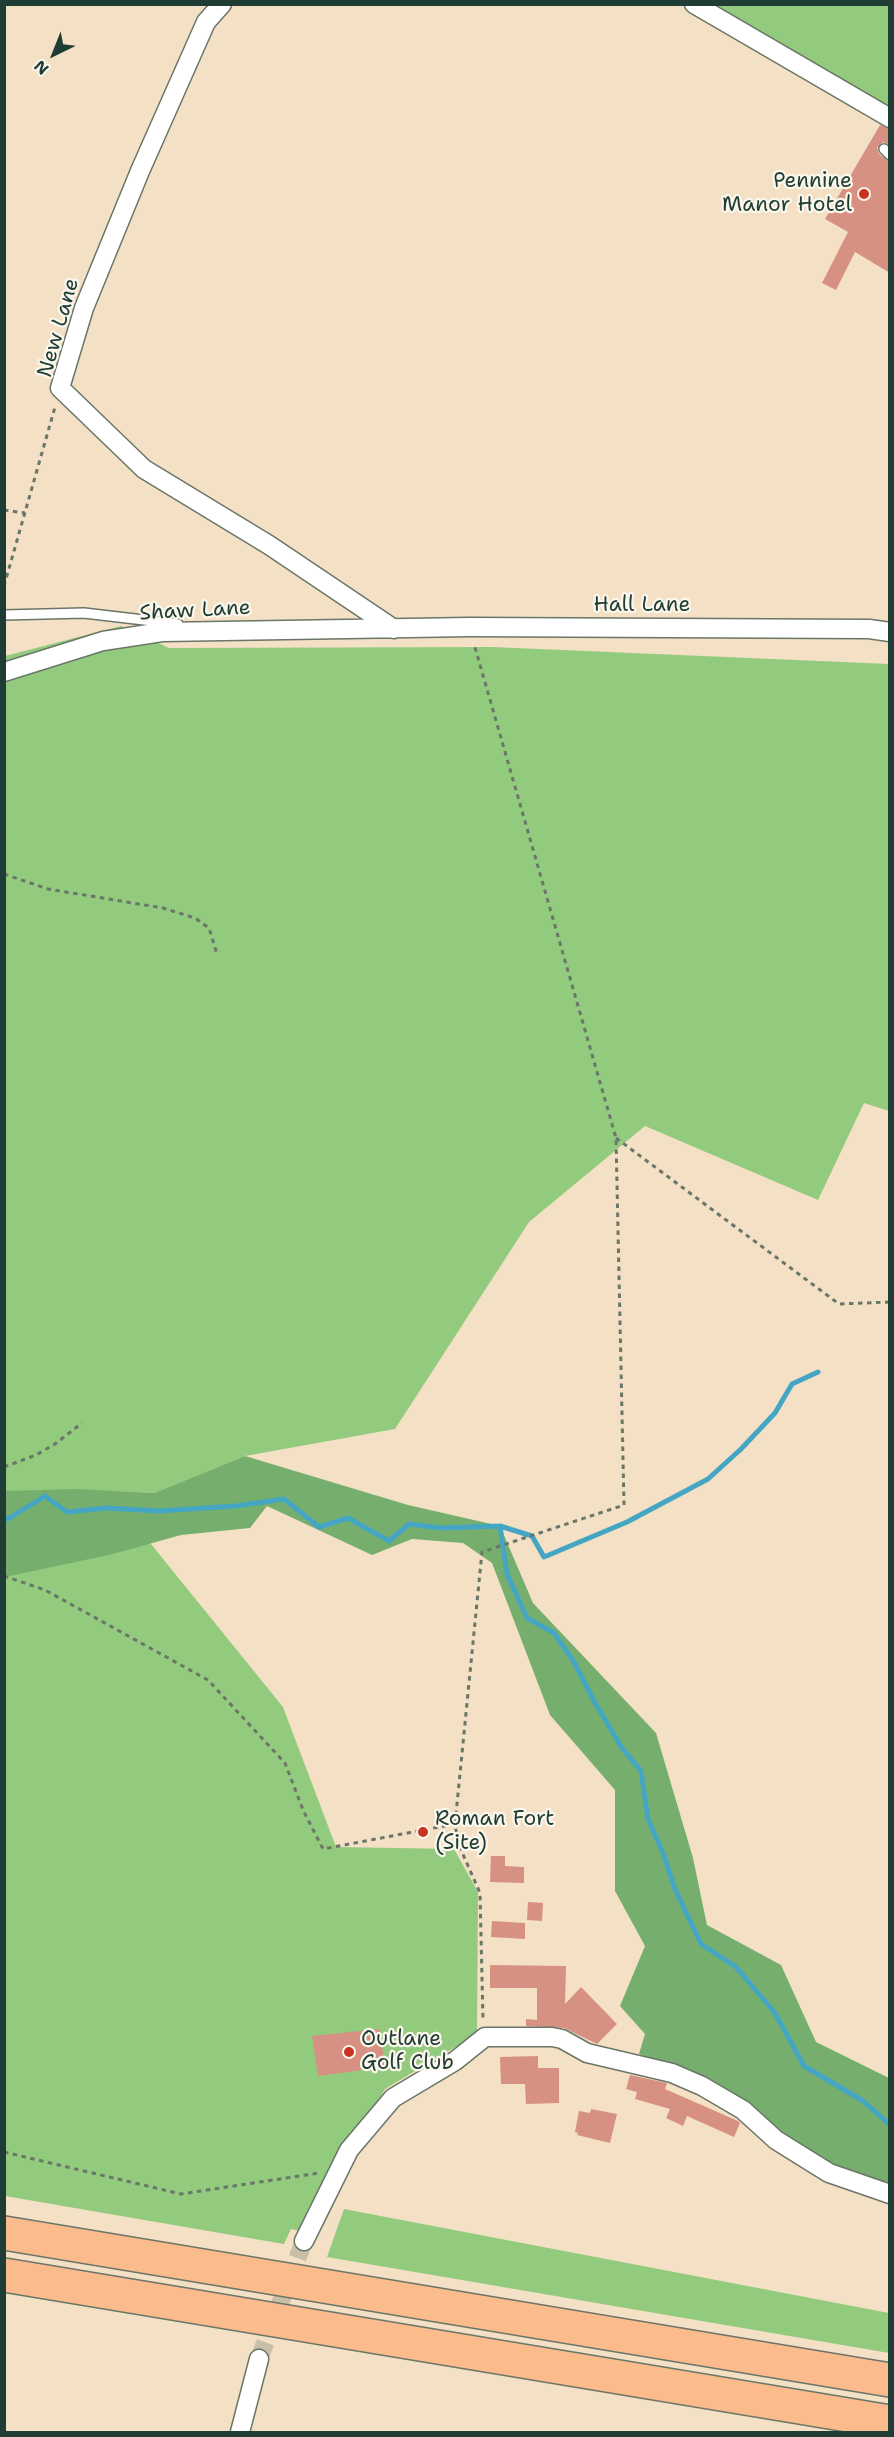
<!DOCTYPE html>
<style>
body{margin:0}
#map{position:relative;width:894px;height:2437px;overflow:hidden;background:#f4e0c5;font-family:"Shantell Sans",sans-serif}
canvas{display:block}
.frame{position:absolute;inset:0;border:6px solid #1f3d34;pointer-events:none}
.north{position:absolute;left:24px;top:24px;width:60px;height:60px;-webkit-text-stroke:4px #fbf7ec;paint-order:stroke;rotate:223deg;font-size:16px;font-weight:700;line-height:24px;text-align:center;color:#1f3d34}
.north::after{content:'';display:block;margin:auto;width:21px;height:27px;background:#1f3d34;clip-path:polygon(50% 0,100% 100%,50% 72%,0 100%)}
</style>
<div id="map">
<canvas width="894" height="2437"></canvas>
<div class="frame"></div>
<div class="north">N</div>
</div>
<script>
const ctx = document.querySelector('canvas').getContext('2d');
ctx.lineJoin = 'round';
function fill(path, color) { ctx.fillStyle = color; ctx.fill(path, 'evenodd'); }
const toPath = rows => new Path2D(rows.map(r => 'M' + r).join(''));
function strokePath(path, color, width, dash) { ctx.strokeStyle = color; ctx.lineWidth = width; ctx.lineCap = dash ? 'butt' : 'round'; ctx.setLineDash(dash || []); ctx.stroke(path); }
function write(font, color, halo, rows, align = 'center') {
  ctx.font = font + ' "Shantell Sans",sans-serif'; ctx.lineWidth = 4.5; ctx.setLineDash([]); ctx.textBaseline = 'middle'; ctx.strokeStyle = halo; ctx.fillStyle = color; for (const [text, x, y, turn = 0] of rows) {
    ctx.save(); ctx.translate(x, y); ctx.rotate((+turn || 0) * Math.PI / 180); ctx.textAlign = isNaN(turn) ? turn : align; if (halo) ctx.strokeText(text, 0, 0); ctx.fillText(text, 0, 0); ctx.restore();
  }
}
fill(toPath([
 [714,5,889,5,889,106],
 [121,626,169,648,492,647,889,664,889,1111,864,1103,818,1200,645,1126,529,1222,395,1429,245,1456,154,1493,108,1491,283,1707,336,1847,454,1849,478,1892,477,2034,385,2089,304,2232,291,2229,284,2244,5,2196,5,656],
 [344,2209,889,2313,889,2353,327,2257]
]), '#93cb7e');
fill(toPath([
 [245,1456,408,1505,500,1526,533,1603,656,1733,693,1858,707,1925,781,1965,816,2042,889,2078,889,2185,835,2171,707,2080,639,2054,645,2034,620,2006,645,1946,615,1891,615,1790,550,1715,492,1563,463,1543,412,1539,372,1555,267,1506,250,1528,181,1535,113,1554,10,1576,5,1575,5,1491,76,1489,154,1493]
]), '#76af6d');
strokePath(toPath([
 [4,1518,8,1519,45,1496,67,1512,106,1508,159,1511,236,1506,284,1499,319,1527,348,1518,389,1541,409,1524,441,1528,500,1526,507,1574,527,1618,554,1633,574,1662,594,1701,622,1748,641,1771,648,1819,663,1853,675,1889,701,1944,736,1967,775,2013,804,2066,863,2101,890,2125],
 [500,1526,532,1536,544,1557,627,1522,708,1479,741,1449,775,1413,792,1384,818,1372]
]), '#45a6c4', 5);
fill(toPath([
 [880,125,890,129,890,145,883,142,877,148,879,154,890,162,890,273,855,252,836,290,822,283,848,232,825,219],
 [491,1856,505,1856,505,1866,524,1867,524,1883,490,1882],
 [528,1902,543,1903,542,1921,527,1920],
 [492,1921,525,1923,525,1939,491,1937],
 [490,1965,566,1966,565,2004,581,1987,617,2024,597,2044,564,2028,526,2026,526,2019,537,2020,537,1988,490,1988],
 [380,2029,385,2067,318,2076,312,2036],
 [538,2056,538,2068,559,2068,559,2103,526,2104,525,2084,501,2084,500,2057],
 [630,2075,667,2083,665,2089,738,2121,740,2123,734,2137,687,2116,683,2126,666,2118,670,2109,635,2099,637,2092,626,2089],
 [591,2109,617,2114,610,2143,577,2135,578,2133,575,2132,579,2111,590,2113]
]), '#d79183');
strokePath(toPath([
 [259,2359,304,2241]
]), '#c9bfa8', 18, [18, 9]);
const lane = toPath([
 [884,149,890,155],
 [4,615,84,613,178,624]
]);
const street = toPath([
 [222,4,206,22,140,171,84,308,60,388,144,469,269,545,394,629],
 [694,4,890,118],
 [4,672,103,641,162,632,470,627,869,629,890,632],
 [304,2241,349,2150,393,2098,455,2061,485,2037,552,2037,562,2039,587,2053,672,2073,702,2086,743,2110,776,2140,829,2173,890,2194],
 [240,2432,259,2359]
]);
const highway = toPath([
 [4,2233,890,2380],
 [4,2275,890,2422]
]);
strokePath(lane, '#6a7667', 12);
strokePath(street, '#6a7667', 21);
strokePath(highway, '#6a7667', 36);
strokePath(toPath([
 [4,510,25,513],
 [4,586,55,407],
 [4,838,6,837],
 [4,874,48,889,163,908,195,918,209,928,217,954],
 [616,1138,839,1304,890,1302],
 [4,1467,36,1455,55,1444,82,1423],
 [4,1576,45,1590,208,1680,285,1763,303,1810,323,1849,455,1824,458,1843,480,1893,483,2020],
 [455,1824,482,1552,624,1505,616,1138,474,644],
 [4,2152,181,2194,319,2173]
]), '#6a7667', 3, [4.5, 4.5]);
strokePath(lane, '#fff', 9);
strokePath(street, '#fff', 18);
strokePath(highway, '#fbbb8d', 33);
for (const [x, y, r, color] of [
 [864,194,6,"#c8321e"],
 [423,1832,6,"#c8321e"],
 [349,2052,6,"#c8321e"]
]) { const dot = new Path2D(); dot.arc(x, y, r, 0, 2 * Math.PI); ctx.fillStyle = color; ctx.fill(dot); strokePath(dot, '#fbf7ec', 2); }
write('21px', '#1f3d34', '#fbf7ec', [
 ["Pennine",852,182,"right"],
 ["Manor Hotel",852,206,"right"],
 ["Roman Fort",435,1820],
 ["(Site)",435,1844],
 ["Outlane",361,2040],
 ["Golf Club",361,2064]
], 'left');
write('21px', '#1f3d34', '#fbf7ec', [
 ["New Lane",59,328,-74],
 ["Hall Lane",642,606],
 ["Shaw Lane",195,611,-3]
]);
</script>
